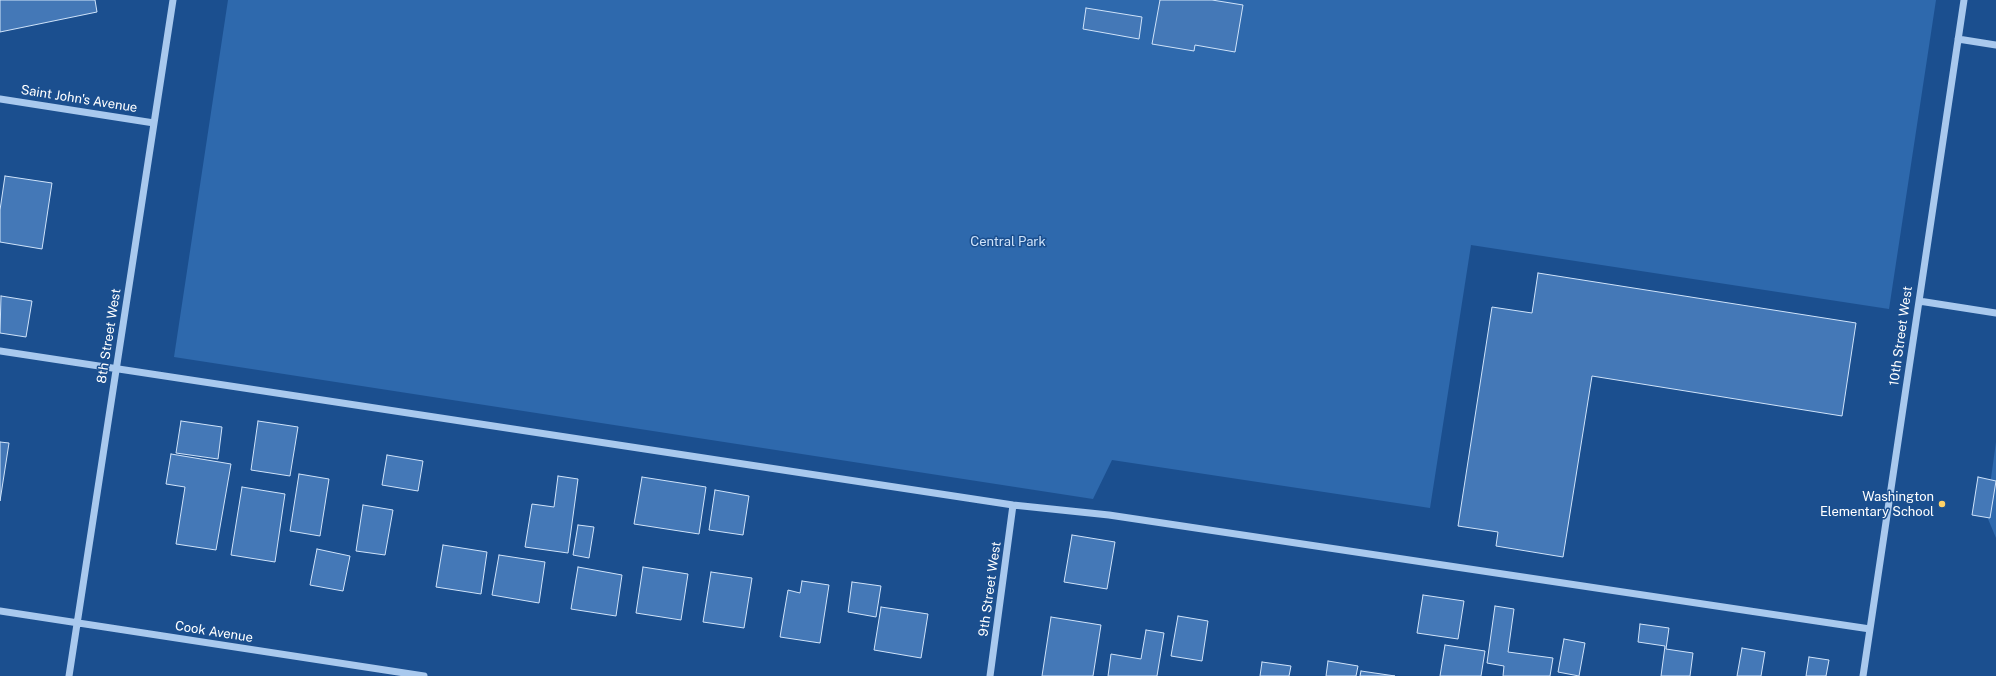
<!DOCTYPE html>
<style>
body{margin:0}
canvas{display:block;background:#1b4f8f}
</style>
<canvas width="1996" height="676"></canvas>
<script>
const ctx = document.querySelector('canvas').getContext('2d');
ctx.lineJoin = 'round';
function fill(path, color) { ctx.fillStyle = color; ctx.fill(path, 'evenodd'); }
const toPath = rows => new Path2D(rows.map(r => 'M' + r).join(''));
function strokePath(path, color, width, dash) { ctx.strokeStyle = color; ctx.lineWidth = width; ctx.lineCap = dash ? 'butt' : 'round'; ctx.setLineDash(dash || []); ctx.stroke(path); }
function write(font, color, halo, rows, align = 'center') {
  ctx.font = font + ' "Public Sans",sans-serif'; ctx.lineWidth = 3; ctx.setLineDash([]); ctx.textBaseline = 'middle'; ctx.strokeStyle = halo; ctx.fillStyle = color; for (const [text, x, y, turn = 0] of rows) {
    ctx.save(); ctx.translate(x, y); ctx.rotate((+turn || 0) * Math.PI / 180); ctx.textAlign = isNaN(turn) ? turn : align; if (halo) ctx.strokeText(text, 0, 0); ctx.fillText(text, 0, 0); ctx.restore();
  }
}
fill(toPath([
 [228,0,1936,0,1889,309,1471,245,1430,508,1112,460,1093,499,174,357],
 [1996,442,1996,538,1986,514]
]), '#2e69ad');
const building = toPath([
 [0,0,95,0,97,12,0,32,0,0],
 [1160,0,1212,0,1243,5,1235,52,1195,45,1194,51,1152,44,1160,0],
 [1086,8,1142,17,1139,39,1083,29,1086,8],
 [5,176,52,183,42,249,0,242,0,210,5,176],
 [1538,273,1856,323,1842,416,1592,376,1563,557,1496,546,1498,532,1458,526,1492,307,1532,313,1538,273],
 [1,296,32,301,26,337,0,333,1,296],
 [181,421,222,427,218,459,176,453,181,421],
 [258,421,298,427,290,476,251,470,258,421],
 [0,442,9,443,0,501,0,442],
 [171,454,231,464,216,550,176,544,185,487,166,484,171,454],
 [387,455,423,461,418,491,382,485,387,455],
 [299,474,329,479,320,536,290,531,299,474],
 [558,476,578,479,568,553,525,547,532,504,554,507,558,476],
 [642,477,706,487,699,534,634,524,642,477],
 [1978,477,1996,481,1990,518,1972,515,1978,477],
 [242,487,285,494,275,562,231,555,242,487],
 [715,490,749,496,743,535,709,530,715,490],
 [363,505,393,510,385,555,356,551,363,505],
 [578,525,594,527,589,558,573,555,578,525],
 [1072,535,1115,542,1107,589,1064,582,1072,535],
 [443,545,487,552,481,594,436,587,443,545],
 [317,549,350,556,343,591,310,585,317,549],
 [499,555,545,562,539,603,492,595,499,555],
 [578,567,622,575,616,616,571,609,578,567],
 [643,567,688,574,681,620,636,613,643,567],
 [711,572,752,578,744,628,703,622,711,572],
 [802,581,829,585,820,643,780,637,788,590,800,593,802,581],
 [852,582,881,586,876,617,848,612,852,582],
 [1423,595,1464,601,1458,639,1417,633,1423,595],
 [1495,606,1514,609,1508,652,1553,658,1550,676,1503,676,1504,666,1487,663,1495,606],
 [881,607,928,614,921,658,874,650,881,607],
 [1178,616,1208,621,1202,661,1171,656,1178,616],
 [1051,617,1101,625,1093,676,1042,676,1051,617],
 [1640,624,1669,628,1666,649,1693,653,1690,676,1661,676,1665,646,1638,642,1640,624],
 [1146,630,1164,633,1157,676,1108,676,1111,654,1141,659,1146,630],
 [1564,639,1585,643,1579,676,1558,672,1564,639],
 [1445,645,1485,651,1481,676,1440,676,1445,645],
 [1742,648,1765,652,1761,676,1737,676,1742,648],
 [1809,657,1829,660,1826,676,1806,676,1809,657],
 [1328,661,1358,666,1356,676,1326,676,1328,661],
 [1262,662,1291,666,1289,676,1260,676,1262,662],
 [1361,671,1395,676,1360,676,1361,671]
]);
fill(building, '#4478b7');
strokePath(building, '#cfe3fa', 1);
strokePath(toPath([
 [1958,39,1996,45],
 [0,99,154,123],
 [1919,301,1996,313],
 [0,351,1013,505,1109,515,1870,629],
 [0,611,424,676],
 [69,676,173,0],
 [990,676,1013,505],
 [1863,676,1964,0]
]), '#a9c9ee', 7);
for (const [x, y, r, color] of [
 [1942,504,4,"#ffd166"]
]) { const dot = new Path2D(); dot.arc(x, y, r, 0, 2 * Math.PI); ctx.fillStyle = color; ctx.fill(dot); strokePath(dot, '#1b4f8f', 1.5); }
write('13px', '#fff', '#1b4f8f', [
 ["Saint John's Avenue",79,99,9],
 ["8th Street West",109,336,-81],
 ["10th Street West",1901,336,-82],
 ["9th Street West",990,589,-82],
 ["Cook Avenue",214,632,9]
]);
write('13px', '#cfe3fa', '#1b4f8f', [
 ["Central Park",1008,242]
]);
write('13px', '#fff', '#1b4f8f', [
 ["Washington",1934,497],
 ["Elementary School",1934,512]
], 'right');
</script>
